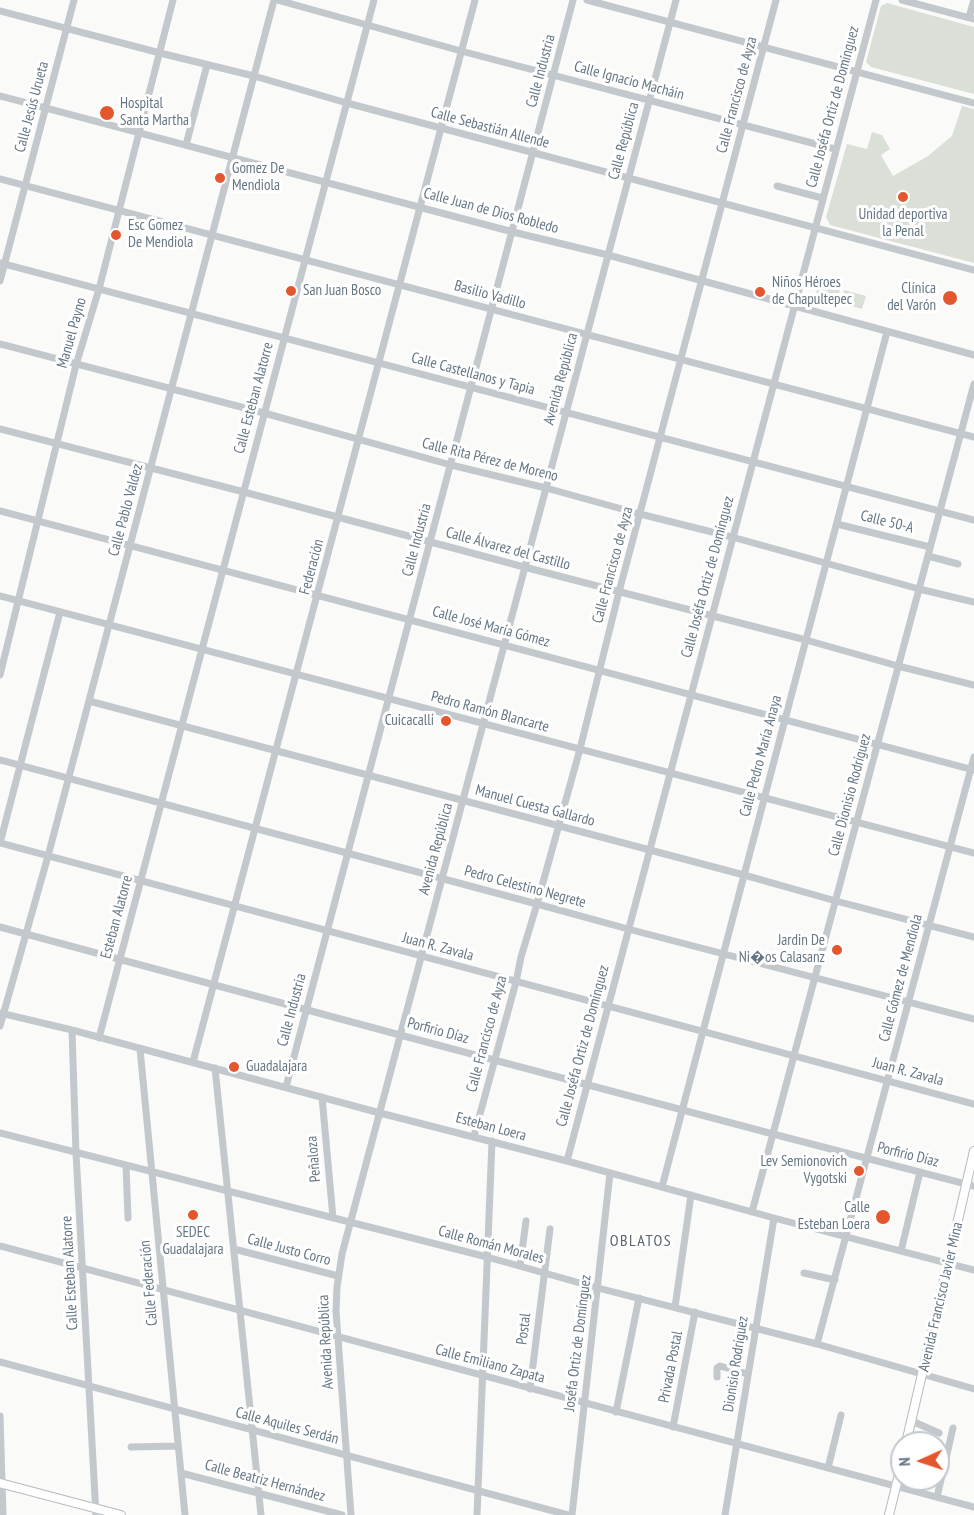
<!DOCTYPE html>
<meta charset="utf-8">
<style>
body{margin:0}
#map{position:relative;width:974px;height:1515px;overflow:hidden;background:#fafaf8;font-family:"PT Sans Narrow",sans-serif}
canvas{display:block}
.north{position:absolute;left:890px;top:1431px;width:60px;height:60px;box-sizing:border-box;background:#fff;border:2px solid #c1c8cd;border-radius:50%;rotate:267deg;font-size:16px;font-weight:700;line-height:24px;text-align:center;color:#657683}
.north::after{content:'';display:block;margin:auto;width:21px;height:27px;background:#e4572e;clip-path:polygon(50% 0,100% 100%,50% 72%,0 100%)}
</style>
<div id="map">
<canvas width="974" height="1515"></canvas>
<div class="north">N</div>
</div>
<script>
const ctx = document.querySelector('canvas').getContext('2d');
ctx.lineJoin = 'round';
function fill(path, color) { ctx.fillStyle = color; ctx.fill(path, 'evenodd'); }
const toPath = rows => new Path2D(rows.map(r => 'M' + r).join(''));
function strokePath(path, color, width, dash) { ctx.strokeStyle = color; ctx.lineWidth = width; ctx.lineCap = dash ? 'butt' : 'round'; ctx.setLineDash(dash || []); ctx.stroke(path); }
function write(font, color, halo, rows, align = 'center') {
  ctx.font = font + ' "PT Sans Narrow",sans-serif'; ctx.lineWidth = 6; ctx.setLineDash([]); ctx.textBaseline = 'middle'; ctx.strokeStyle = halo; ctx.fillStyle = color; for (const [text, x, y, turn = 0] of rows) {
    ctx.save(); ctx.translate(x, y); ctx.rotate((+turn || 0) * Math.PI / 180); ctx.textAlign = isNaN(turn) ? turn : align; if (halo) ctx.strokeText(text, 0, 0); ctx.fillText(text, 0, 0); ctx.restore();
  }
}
fill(toPath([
 [887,3,974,27,974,94,871,67,866,62,881,6],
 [962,106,974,109,974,263,830,225,826,217,847,144,867,149,872,132,882,135,890,149,881,155,893,176,928,156,952,136],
 [819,284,840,289,837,302,815,296],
 [844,290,866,296,862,309,841,303]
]), '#dadfd7');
const major = toPath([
 [906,1443,974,1151],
 [0,1483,121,1515],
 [889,1515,902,1462]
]);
strokePath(major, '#b5babe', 10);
strokePath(toPath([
 [277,0,461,51,835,149],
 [587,0,974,103],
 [902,0,974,19],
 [0,11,160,53,254,76,347,103,974,270],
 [969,17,974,0],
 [0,96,513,232,608,255,974,355],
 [186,145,207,65],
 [0,179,974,437],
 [777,186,822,198],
 [0,263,974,520],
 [0,281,74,0],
 [0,344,264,413,451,465,546,488,640,514,732,537,919,589,974,602],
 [0,429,244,492,524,567,806,640,898,666,974,685],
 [0,511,974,770],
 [837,524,930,547],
 [928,556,958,564],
 [0,596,974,853],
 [0,675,76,365,99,289,173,0],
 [89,701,744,875,836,901,974,937],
 [0,760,537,904,628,929,974,1019],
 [0,843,974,1104],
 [0,843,60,612],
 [0,927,400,1035,773,1134,974,1186],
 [0,1013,72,1030,380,1113,567,1161,774,1218,974,1270],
 [0,1026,48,856,274,0],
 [72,1030,76,1153,96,1515],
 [99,1038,374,0],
 [140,1049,185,1515],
 [193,1062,475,0],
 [215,1068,261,1515],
 [286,1087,573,0],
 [322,1097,333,1218],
 [0,1133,487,1257,598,1288,817,1344,974,1389],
 [474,1136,516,982,521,957,537,904,580,749,619,592,776,0],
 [567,1161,876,0],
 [126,1165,128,1218],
 [662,1187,887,332],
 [752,1212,974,384],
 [0,1246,974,1507],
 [234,1249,338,1276],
 [901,1251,920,1172],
 [520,1266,526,1221],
 [804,1273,835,1280],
 [675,1307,691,1195],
 [817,1344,974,757],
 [0,1362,568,1515],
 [717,1377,717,1368,720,1366,748,1374],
 [530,1389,550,1229],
 [616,1412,639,1298],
 [0,1416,3,1515],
 [912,1421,939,1433],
 [673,1427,695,1312],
 [131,1447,178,1446],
 [828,1468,841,1415],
 [181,1473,342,1515],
 [937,1497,953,1428],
 [351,1515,336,1311,337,1287,342,1254,676,0],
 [477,1515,492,1141],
 [572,1515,610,1173],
 [725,1515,774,1218]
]), '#c3c8cc', 7);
strokePath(major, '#fff', 8);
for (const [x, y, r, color] of [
 [107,113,8,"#e4572e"],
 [220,178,6,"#e4572e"],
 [903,197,6,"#e4572e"],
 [116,235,6,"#e4572e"],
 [291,291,6,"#e4572e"],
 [760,292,6,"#e4572e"],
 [950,298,8,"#e4572e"],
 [446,721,6,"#e4572e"],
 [837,950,6,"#e4572e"],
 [234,1067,6,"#e4572e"],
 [859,1171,6,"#e4572e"],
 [193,1215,6,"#e4572e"],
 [883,1217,8,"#e4572e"]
]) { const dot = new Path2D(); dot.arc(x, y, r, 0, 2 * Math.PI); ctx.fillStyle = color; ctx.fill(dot); strokePath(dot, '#fff', 2); }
write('15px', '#657683', '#fff', [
 ["Calle Industria",541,71,-75],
 ["Calle Ignacio Macháin",629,81,15],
 ["Calle Francisco de Ayza",737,95,-75],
 ["Calle Jesús Urueta",32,107,-75],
 ["Calle Joséfa Ortiz de Domínguez",833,107,-75],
 ["Calle Sebastián Allende",490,128,15],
 ["Calle República",624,141,-75],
 ["Calle Juan de Dios Robledo",491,211,15],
 ["Basilio Vadillo",490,295,15],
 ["Manuel Payno",72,333,-74],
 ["Calle Castellanos y Tapia",473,374,15],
 ["Avenida República",561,379,-75],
 ["Calle Esteban Alatorre",254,398,-75],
 ["Calle Rita Pérez de Moreno",490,460,14],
 ["Calle Pablo Valdez",126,510,-75],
 ["Calle 50-A",887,522,14],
 ["Calle Industria",417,540,-75],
 ["Calle Álvarez del Castillo",508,549,15],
 ["Calle Francisco de Ayza",613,565,-75],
 ["Federación",312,567,-75],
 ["Calle Joséfa Ortiz de Domínguez",708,577,-75],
 ["Calle José María Gómez",491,627,15],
 ["Pedro Ramón Blancarte",490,712,15],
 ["Calle Pedro María Anaya",761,756,-75],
 ["Calle Dionisio Rodríguez",850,795,-75],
 ["Manuel Cuesta Gallardo",535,806,15],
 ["Avenida República",436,849,-75],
 ["Pedro Celestino Negrete",525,887,15],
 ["Esteban Alatorre",117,917,-75],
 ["Juan R. Zavala",438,947,15],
 ["Calle Gómez de Mendiola",901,978,-75],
 ["Calle Industria",292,1010,-75],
 ["Porfirio Díaz",438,1031,15],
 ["Calle Francisco de Ayza",487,1034,-75],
 ["Calle Joséfa Ortiz de Domínguez",583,1046,-75],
 ["Juan R. Zavala",908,1072,15],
 ["Esteban Loera",491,1127,15],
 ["Porfirio Díaz",908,1155,14],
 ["Peñaloza",314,1159,-95],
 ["Calle Román Morales",491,1245,15],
 ["Calle Justo Corro",289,1250,15],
 ["Calle Esteban Alatorre",70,1273,-93],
 ["Calle Federación",149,1283,-95],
 ["Avenida Francisco Javier Mina",941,1297,-77],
 ["Postal",524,1329,-83],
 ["Avenida República",326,1342,-93],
 ["Joséfa Ortiz de Domínguez",578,1343,-83],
 ["Calle Emiliano Zapata",490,1364,15],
 ["Dionisio Rodríguez",736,1364,-81],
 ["Privada Postal",671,1367,-79],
 ["Calle Aquiles Serdán",287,1426,15],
 ["Calle Beatriz Hernández",265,1481,15]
]);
write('15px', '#657683', '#fff', [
 ["Hospital",120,104],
 ["Santa Martha",120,121],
 ["Gomez De",232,169],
 ["Mendiola",232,186],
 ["Unidad deportiva",903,215,"center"],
 ["la Penal",903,232,"center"],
 ["Esc Gomez",128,226],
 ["De Mendiola",128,243],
 ["Niños Héroes",772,283],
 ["de Chapultepec",772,300],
 ["Clínica",936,289,"right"],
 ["del Varón",936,306,"right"],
 ["San Juan Bosco",303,291],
 ["Cuicacalli",434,721,"right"],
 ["Jardin De",825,941,"right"],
 ["Ni�os Calasanz",825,958,"right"],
 ["Guadalajara",246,1067],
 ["Lev Semionovich",847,1162,"right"],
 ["Vygotski",847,1179,"right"],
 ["Calle",870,1208,"right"],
 ["Esteban Loera",870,1225,"right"],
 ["SEDEC",193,1233,"center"],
 ["Guadalajara",193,1250,"center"]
], 'left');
ctx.letterSpacing = '1.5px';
write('16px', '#57646e', '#fff', [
 ["OBLATOS",641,1241]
]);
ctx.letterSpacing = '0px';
</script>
